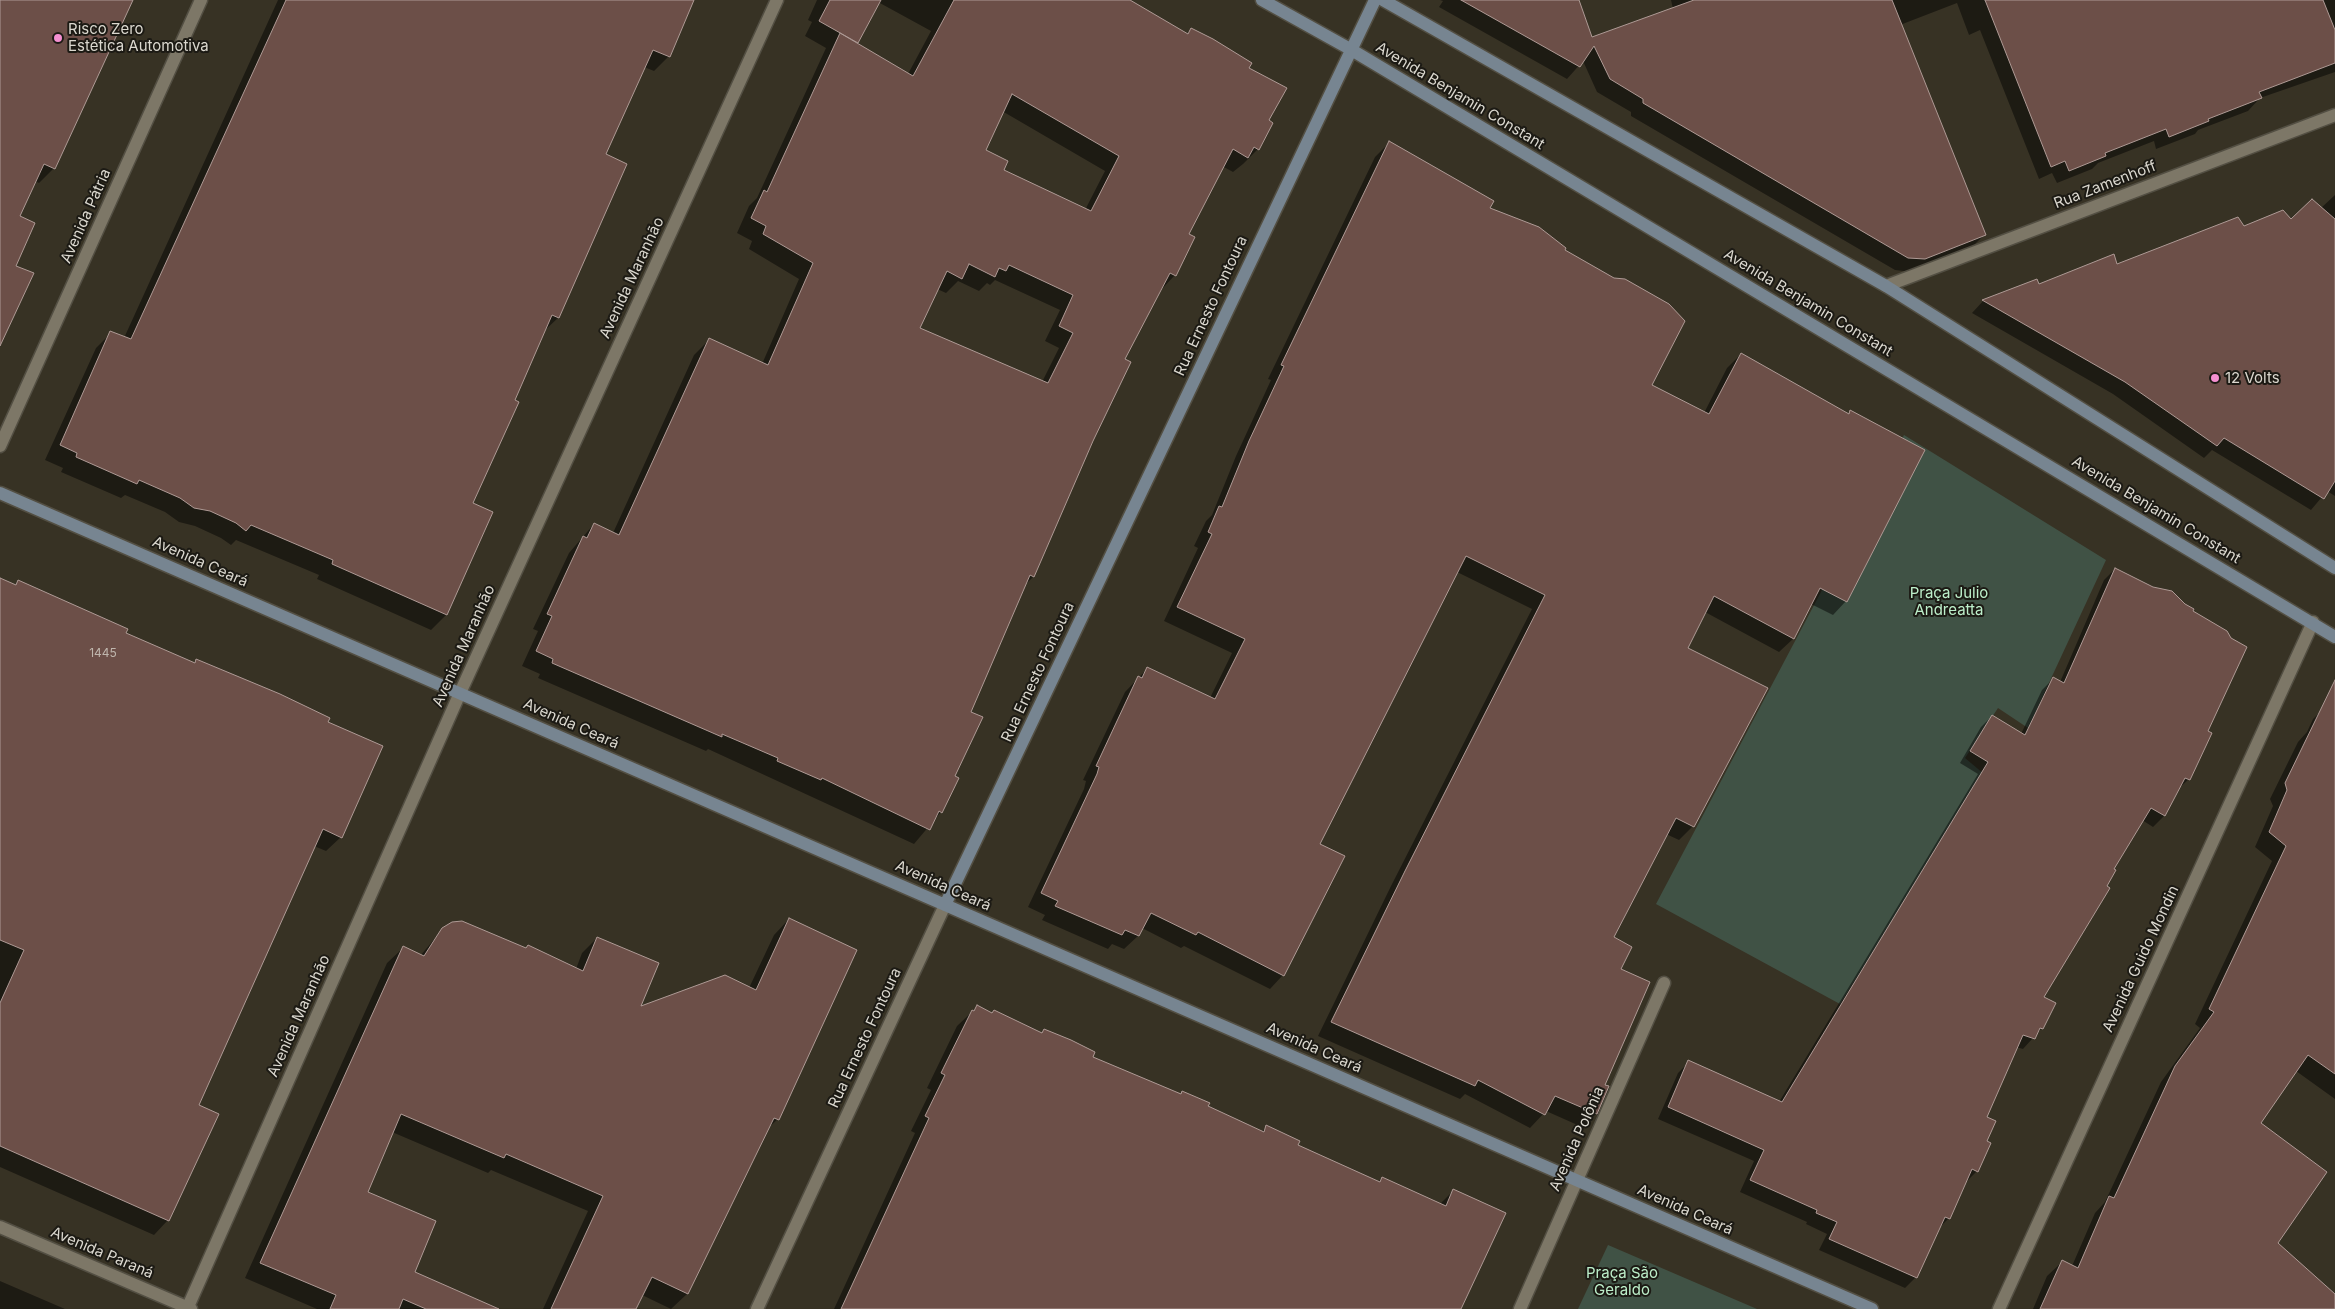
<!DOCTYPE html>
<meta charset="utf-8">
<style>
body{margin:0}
canvas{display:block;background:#373224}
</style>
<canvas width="2335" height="1309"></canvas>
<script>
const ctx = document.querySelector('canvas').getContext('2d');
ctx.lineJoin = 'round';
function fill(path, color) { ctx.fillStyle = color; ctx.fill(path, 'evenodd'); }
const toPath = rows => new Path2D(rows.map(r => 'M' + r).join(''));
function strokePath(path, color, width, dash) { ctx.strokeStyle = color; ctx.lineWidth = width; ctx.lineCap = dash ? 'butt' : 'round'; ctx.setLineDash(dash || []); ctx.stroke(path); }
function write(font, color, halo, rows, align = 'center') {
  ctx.font = font + ' Inter,sans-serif'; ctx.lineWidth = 4; ctx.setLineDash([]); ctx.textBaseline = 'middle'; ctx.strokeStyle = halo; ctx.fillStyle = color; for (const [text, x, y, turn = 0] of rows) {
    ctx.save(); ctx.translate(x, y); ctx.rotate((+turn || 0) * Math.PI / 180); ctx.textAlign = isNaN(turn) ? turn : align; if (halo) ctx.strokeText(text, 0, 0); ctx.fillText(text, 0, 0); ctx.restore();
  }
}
fill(toPath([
 [1904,435,2106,560,2028,728,1998,708,1965,758,1984,774,1840,1004,1656,904],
 [1608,1245,1757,1309,1578,1309]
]), '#405245');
fill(toPath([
 [0,0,132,0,54,168,39,183,35,181,18,217,14,267,0,345],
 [278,0,693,0,669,56,654,71,644,67,604,155,625,165,558,318,543,332,471,503,492,513,446,615,431,630,317,579,319,575,236,540,231,545,221,538,195,526,179,522,165,512,125,495,121,498,61,472,63,468,45,460,96,348,111,333,124,338],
 [817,0,1127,0,1186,35,1191,29,1248,68,1268,121,1258,149,1243,164,1233,172,1222,166,1187,234,1175,275,1161,290,1123,360,1092,440,1033,577,1024,586,969,712,953,777,941,812,914,844,708,749,706,751,538,678,540,674,522,666,538,631,533,629,569,553,594,524,613,533,694,355,709,340,762,364,799,279,749,249,752,241,737,233,749,206,757,198,826,48,805,36,812,22,808,20],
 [878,2,931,31,908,74,856,44],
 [1002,111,1105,171,1085,210,1002,171,984,150],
 [995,280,1060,310,1045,341,1059,348,1042,382,918,328,937,289,946,293,958,281,979,291,987,283,990,285],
 [1440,0,1578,0,1592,39,1673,9,1671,0,2335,0,2335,72,2260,98,2248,111,2198,130,2195,134,2156,149,2154,141,2098,163,2092,169,2057,183,2052,173,2039,179,1980,30,1969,35,1957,3,1900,25,1985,234,1972,247,1912,272,1895,270,1631,116,1631,112,1597,92,1583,61,1567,79,1439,7,1443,1],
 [1389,143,1489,208,1563,251,1650,386,1704,413,1727,368,1741,354,1848,414,1851,412,1846,601,1833,615,1811,604,1793,639,1779,652,1705,612,1687,649,1693,826,1679,840,1666,834,1612,938,1619,970,1603,1086,1596,1114,1582,1127,1546,1111,1530,1128,1465,1094,1460,1099,1318,1036,1391,886,1532,609,1457,572,1318,844,1283,975,1270,989,1184,946,1181,948,1142,928,1138,936,1124,949,1112,944,1108,949,1042,920,1045,915,1028,907,1084,789,1086,781,1083,780,1125,692,1147,669,1210,698,1232,653,1164,621,1198,548,1194,546,1206,521,1212,515,1236,456,1271,380,1268,379,1375,157],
 [2335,195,2335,496,2327,491,2311,510,2212,450,2204,458,2113,394,1972,313,1983,301,2036,281,2038,285,2117,265,2244,228,2291,220,2321,208],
 [2115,569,2206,732,2189,779,2177,790,2164,816,2153,827,2142,820,2112,869,2043,998,2042,1028,2023,1049,2016,1047,1985,1117,1985,1142,1977,1171,1966,1182,1949,1218,1938,1229,1916,1277,1905,1288,1819,1250,1827,1234,1806,1224,1807,1222,1740,1192,1754,1161,1658,1119,1678,1073,1689,1062,1779,1102,1978,774,1960,763,1981,727,1992,716,2021,734,2042,690,2053,679,2060,682,2104,580],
 [18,582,125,634,193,664,196,660,327,723,341,837,326,851,314,846,198,1105,168,1220,154,1235,0,1167,0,585,14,586],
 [2328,704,2335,709,2335,1099,2296,1071,2259,1123,2276,1244,2335,1296,2335,1309,2033,1309,2047,1276,2062,1262,2072,1266,2095,1213,2105,1202,2161,1082,2200,1028,2195,1024,2272,861,2255,847,2273,806,2270,799,2298,742,2307,732,2313,719],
 [789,919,778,1119,767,1129,687,1294,671,1309,642,1295,635,1309,543,1309,588,1211,491,1170,488,1173,392,1132,366,1193,413,1273,491,1309,317,1309,245,1278,387,963,403,948,420,956,443,929,576,969,582,953,597,938,638,1008,749,988,774,935],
 [977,1007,1041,1034,1044,1031,1091,1057,1180,1095,1182,1092,1207,1107,1261,1132,1267,1127,1296,1145,1378,1182,1382,1178,1440,1204,1453,1191,1504,1213,1461,1309,834,1309,915,1133,911,1131,931,1090,927,1088,957,1026],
 [0,1281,65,1309,0,1309]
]), '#0007');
const building = toPath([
 [0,0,133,0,55,169,44,164,20,216,35,223,16,266,34,273,0,346,0,0],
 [286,0,694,0,670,57,653,50,606,154,627,164,559,318,552,315,515,400,519,402,473,503,493,512,447,615,332,564,333,560,251,525,246,531,236,523,210,511,194,508,180,498,139,480,137,484,76,457,77,453,60,445,110,331,131,339,286,0],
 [830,0,881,0,858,43,819,21,830,0],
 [954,0,1130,0,1188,34,1191,28,1213,39,1252,63,1249,68,1287,88,1269,120,1273,123,1259,150,1254,147,1248,158,1233,149,1189,234,1195,237,1176,276,1170,273,1125,359,1131,362,1093,441,1034,577,1030,575,971,712,983,717,955,776,959,778,942,813,939,811,930,830,822,778,821,780,777,761,778,758,722,734,722,737,552,663,553,659,536,651,552,616,547,614,583,536,587,538,594,523,619,535,709,338,768,365,813,263,763,234,766,226,751,218,764,190,767,192,840,33,913,76,954,0],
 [1012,94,1119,156,1091,211,1004,170,1008,161,986,150,1012,94],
 [969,264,995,277,999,268,1006,271,1009,265,1073,295,1059,326,1073,333,1048,383,920,328,947,271,962,279,969,264],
 [1461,0,1579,0,1592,37,1694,0,1892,0,1986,235,1925,259,1908,258,1643,103,1643,99,1610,79,1594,46,1580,67,1461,0],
 [1985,0,2323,0,2335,30,2335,63,2259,92,2262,98,2208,119,2209,121,2169,137,2166,129,2105,153,2106,156,2069,171,2065,161,2051,167,1985,0],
 [1389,141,1494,201,1490,208,1539,227,1566,248,1565,250,1614,278,1625,279,1669,304,1685,321,1652,385,1709,414,1741,353,1849,414,1850,410,1925,450,1847,602,1820,588,1794,639,1714,596,1688,648,1768,688,1694,827,1676,818,1614,937,1632,947,1621,969,1650,982,1605,1085,1609,1086,1597,1114,1555,1096,1545,1115,1478,1080,1475,1086,1331,1022,1405,871,1545,595,1466,556,1320,844,1345,856,1284,976,1198,932,1196,935,1151,913,1139,936,1125,930,1122,935,1055,906,1058,901,1041,893,1097,774,1099,767,1096,766,1138,676,1142,678,1147,667,1215,699,1245,639,1177,607,1212,534,1208,532,1219,506,1222,507,1249,441,1284,366,1281,365,1389,141],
 [2312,199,2335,219,2335,481,2324,499,2224,438,2217,446,2125,382,1982,300,2037,279,2039,284,2114,254,2117,264,2238,217,2244,226,2283,210,2291,219,2312,199],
 [2115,568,2153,587,2172,591,2185,604,2194,609,2193,611,2227,631,2231,638,2247,647,2208,731,2212,733,2190,780,2185,778,2165,816,2151,808,2114,869,2116,870,2107,886,2110,888,2044,997,2056,1003,2043,1029,2040,1028,2035,1039,2023,1035,1987,1117,1996,1121,1987,1141,1991,1143,1978,1172,1972,1169,1950,1219,1945,1217,1917,1278,1829,1239,1837,1222,1816,1213,1817,1210,1750,1180,1764,1150,1668,1107,1688,1060,1782,1102,1988,762,1970,751,1992,715,2025,735,2053,677,2064,683,2115,568],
 [0,578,16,585,18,580,128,629,126,633,195,663,196,659,280,694,330,718,328,722,383,746,342,838,323,829,199,1105,219,1114,169,1221,0,1146,0,1003,24,950,0,940,0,578],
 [2335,680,2335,1074,2308,1055,2261,1123,2327,1172,2278,1243,2335,1294,2335,1309,2040,1309,2062,1260,2078,1268,2109,1196,2114,1198,2175,1066,2214,1012,2209,1009,2286,846,2269,832,2287,790,2285,783,2335,680],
 [789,918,857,950,779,1120,774,1118,688,1294,652,1277,636,1309,551,1309,603,1196,506,1154,504,1158,401,1114,368,1192,436,1221,415,1272,499,1309,426,1309,403,1299,399,1309,330,1309,336,1295,260,1263,403,946,424,956,442,928,452,922,462,921,526,948,528,945,583,971,597,937,659,963,641,1006,725,975,756,990,789,918],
 [977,1005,992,1013,994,1010,1042,1033,1044,1029,1071,1040,1095,1052,1093,1057,1181,1094,1182,1091,1210,1103,1208,1106,1264,1132,1266,1125,1300,1141,1298,1145,1380,1182,1382,1177,1446,1206,1453,1189,1506,1213,1461,1309,841,1309,929,1118,925,1116,945,1075,941,1073,972,1010,974,1011,977,1005]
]);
fill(building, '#6c4f48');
strokePath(building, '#ae9a95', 1);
const street = toPath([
 [1886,286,2335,115],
 [0,446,201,0],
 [0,1227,191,1309],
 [187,1309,460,693,777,0],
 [757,1309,945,905],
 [1520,1309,1664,983],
 [1999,1309,2313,622]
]);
const secondary = toPath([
 [1262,0,1350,49,2335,637],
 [1383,0,1886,286,2335,568],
 [0,493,1872,1309],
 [945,905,1375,0]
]);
strokePath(street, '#534f43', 15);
strokePath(secondary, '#534f43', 15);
strokePath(street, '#7d7767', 12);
strokePath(secondary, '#778591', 12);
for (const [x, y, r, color] of [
 [58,38,5,"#f590d1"],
 [2215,378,5,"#f590d1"]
]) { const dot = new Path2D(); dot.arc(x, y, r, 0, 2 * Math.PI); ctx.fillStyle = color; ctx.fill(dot); strokePath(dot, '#1c1a14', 2); }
write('12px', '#bfb6ad', null, [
 ["1445",103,653]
]);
write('15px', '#dbd8cf', '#1c1a14', [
 ["Risco Zero",68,29],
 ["Estética Automotiva",68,46],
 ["12 Volts",2225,378]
], 'left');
write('15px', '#dbd8cf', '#1c1a14', [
 ["Avenida Benjamin Constant",1460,96,31],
 ["Rua Zamenhoff",2105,185,-21],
 ["Avenida Pátria",86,216,-66],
 ["Avenida Maranhão",632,278,-65],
 ["Avenida Benjamin Constant",1808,303,31],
 ["Rua Ernesto Fontoura",1211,306,-65],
 ["Avenida Benjamin Constant",2156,510,31],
 ["Avenida Ceará",200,562,24],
 ["Avenida Maranhão",464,646,-66],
 ["Rua Ernesto Fontoura",1038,672,-65],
 ["Avenida Ceará",571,724,24],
 ["Avenida Ceará",943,886,24],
 ["Avenida Guido Mondin",2141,959,-65],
 ["Avenida Maranhão",299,1016,-66],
 ["Rua Ernesto Fontoura",865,1038,-65],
 ["Avenida Ceará",1314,1048,24],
 ["Avenida Polônia",1577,1139,-66],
 ["Avenida Ceará",1685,1210,24],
 ["Avenida Paraná",102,1253,23]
]);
write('15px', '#bdefca', '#1c1a14', [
 ["Praça Julio",1949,593],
 ["Andreatta",1949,610],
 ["Praça São",1622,1273],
 ["Geraldo",1622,1290]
]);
</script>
